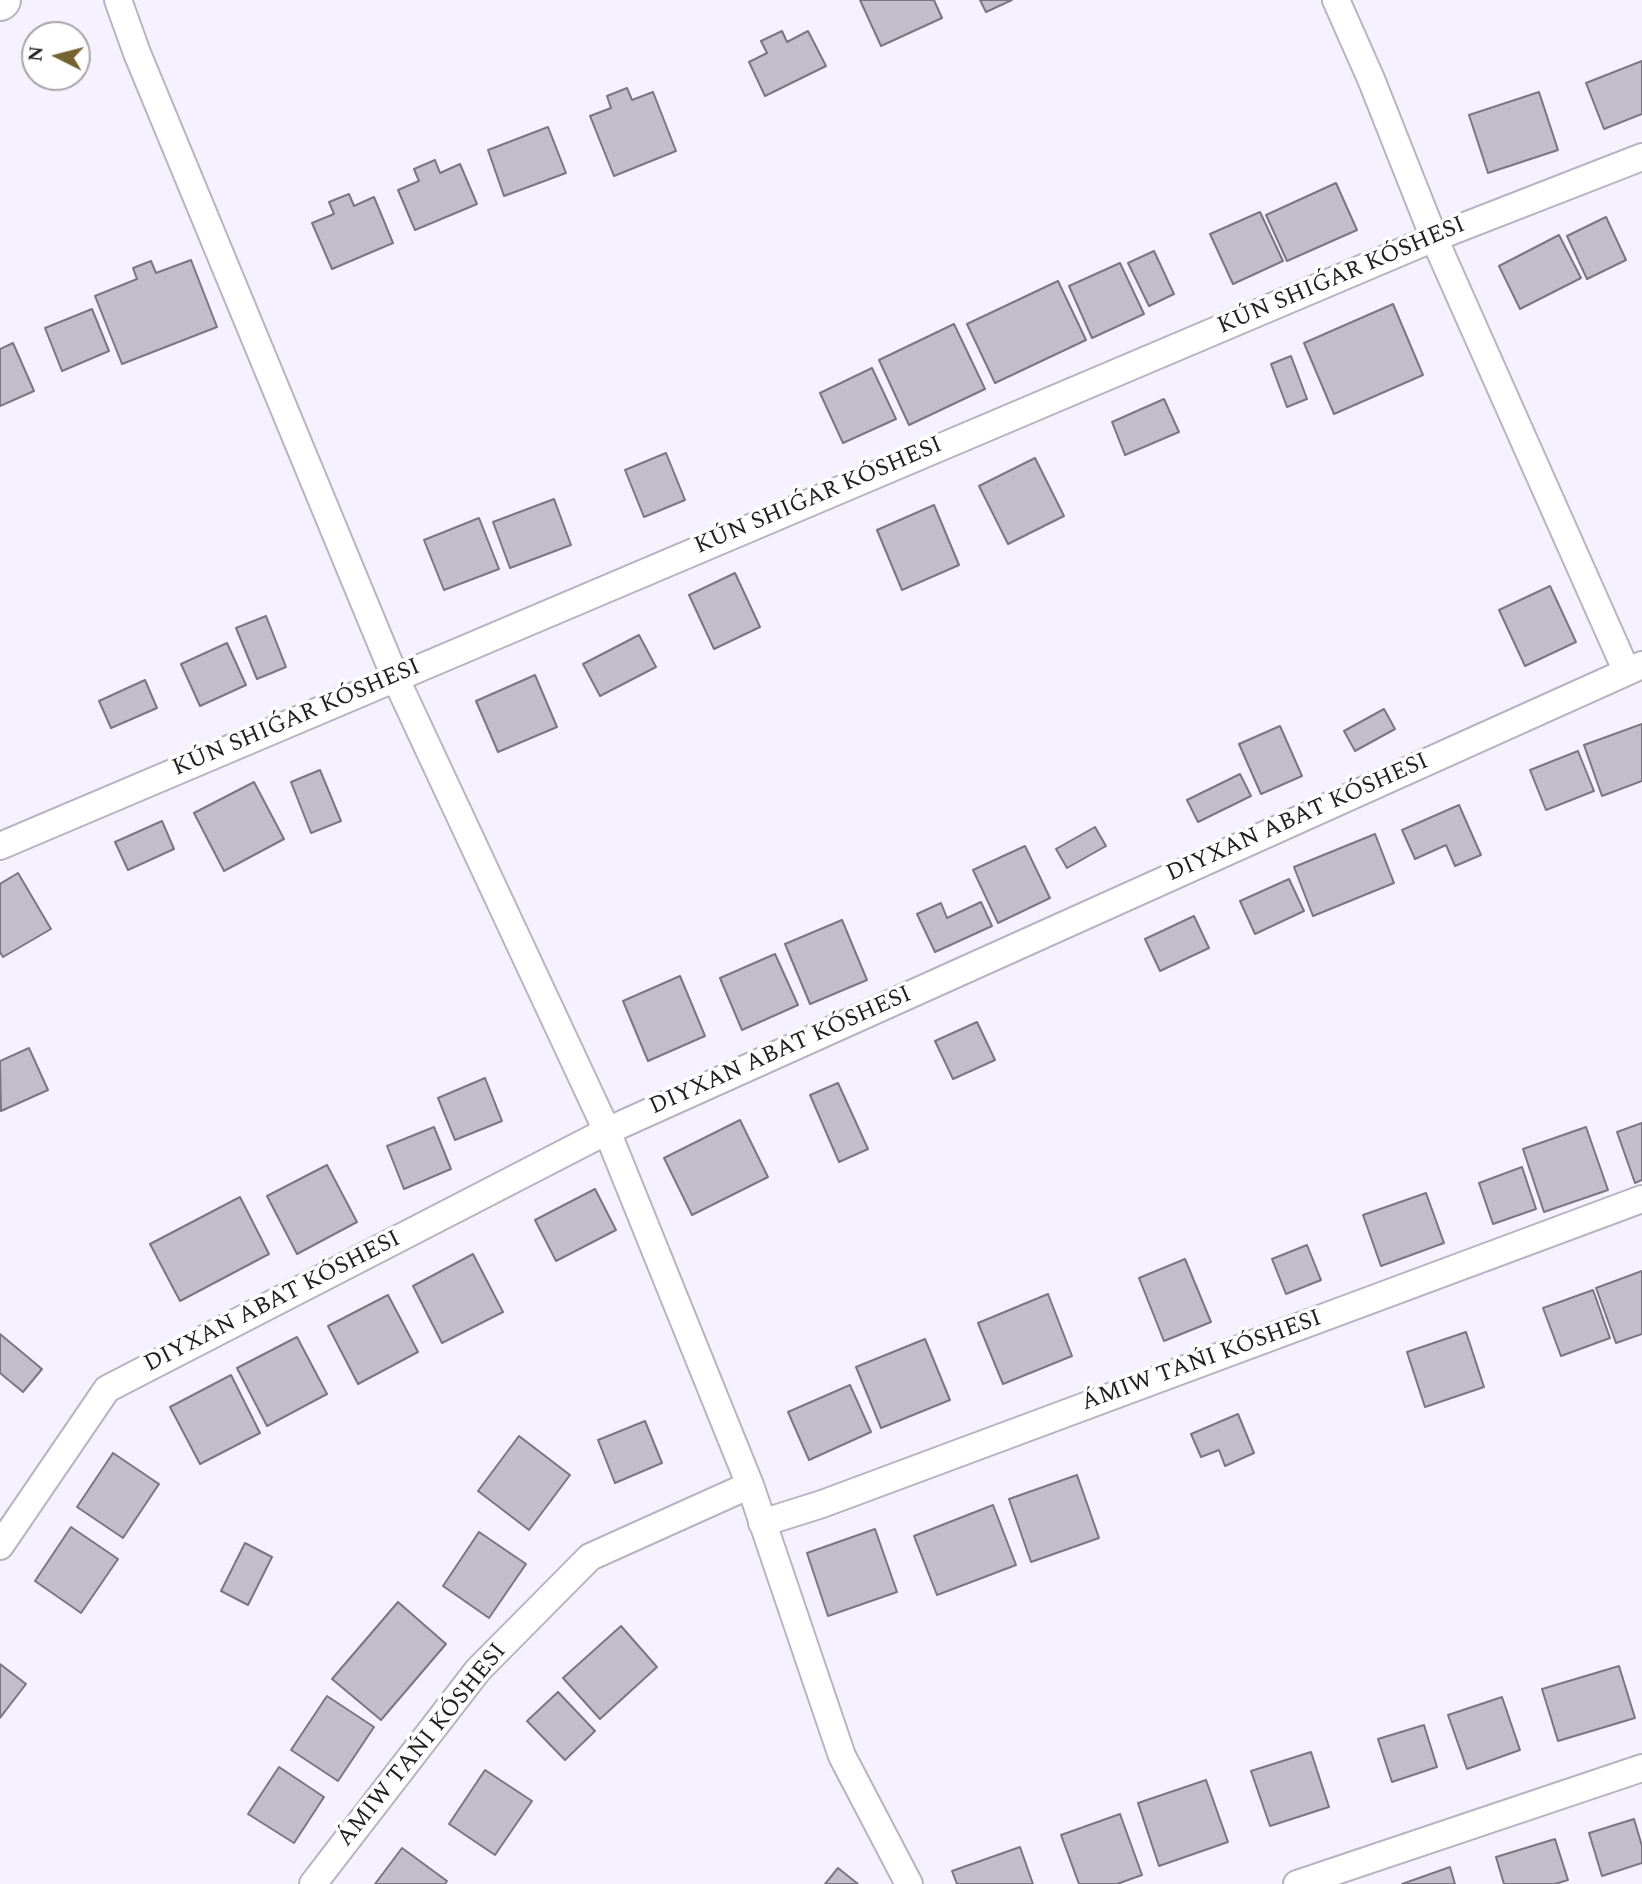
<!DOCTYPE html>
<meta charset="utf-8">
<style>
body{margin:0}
#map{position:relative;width:1642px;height:1884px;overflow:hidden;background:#f6f1ff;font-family:Spectral,serif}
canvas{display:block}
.north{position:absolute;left:21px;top:21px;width:70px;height:70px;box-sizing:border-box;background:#fff;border:2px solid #a5a5a7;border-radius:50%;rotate:276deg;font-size:19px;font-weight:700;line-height:28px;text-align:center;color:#1f1e22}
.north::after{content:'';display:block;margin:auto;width:24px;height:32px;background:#756432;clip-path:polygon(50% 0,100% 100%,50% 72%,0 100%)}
</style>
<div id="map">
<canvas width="1642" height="1884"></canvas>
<div class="north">N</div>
</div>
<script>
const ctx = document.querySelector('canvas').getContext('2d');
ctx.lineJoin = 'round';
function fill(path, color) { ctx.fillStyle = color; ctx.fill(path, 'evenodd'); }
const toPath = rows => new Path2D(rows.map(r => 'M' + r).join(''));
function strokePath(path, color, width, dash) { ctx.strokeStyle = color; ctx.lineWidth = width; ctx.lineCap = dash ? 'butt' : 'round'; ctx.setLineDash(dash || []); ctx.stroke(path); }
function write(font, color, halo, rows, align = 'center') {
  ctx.font = font + ' Spectral,serif'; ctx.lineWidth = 7; ctx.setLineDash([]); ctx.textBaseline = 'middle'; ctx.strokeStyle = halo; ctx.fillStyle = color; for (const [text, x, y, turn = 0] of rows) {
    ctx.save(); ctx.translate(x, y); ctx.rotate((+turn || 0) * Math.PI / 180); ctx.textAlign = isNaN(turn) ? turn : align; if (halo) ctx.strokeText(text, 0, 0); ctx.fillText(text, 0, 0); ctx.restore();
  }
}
const building = toPath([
 [860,0,934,0,942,18,881,46,860,0],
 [980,0,1012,0,986,12,980,0],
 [782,31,787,42,808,31,826,66,765,96,749,62,767,53,761,41,782,31],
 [1642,61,1642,114,1604,129,1586,83,1642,61],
 [627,88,632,100,653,92,676,151,614,176,590,116,611,108,607,96,627,88],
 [1539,92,1558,150,1488,173,1469,115,1539,92],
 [548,127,566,173,504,196,488,150,548,127],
 [435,160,440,173,460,164,477,204,415,230,398,190,419,181,414,169,435,160],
 [1336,183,1357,230,1287,261,1266,215,1336,183],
 [349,194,354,206,374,197,393,243,332,269,312,223,334,214,329,202,349,194],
 [1260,212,1283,261,1233,284,1210,234,1260,212],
 [1606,217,1626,260,1587,279,1567,236,1606,217],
 [1559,235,1581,278,1520,309,1499,266,1559,235],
 [1154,251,1174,294,1149,306,1128,263,1154,251],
 [191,260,217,327,122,364,95,296,137,279,133,268,151,261,156,273,191,260],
 [1120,263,1144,314,1092,338,1069,286,1120,263],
 [1058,281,1086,340,995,383,967,324,1058,281],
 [1393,304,1423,375,1334,414,1304,343,1393,304],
 [92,309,109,351,62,371,45,328,92,309],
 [954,324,985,389,909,425,879,360,954,324],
 [13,343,34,391,0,406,0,349,13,343],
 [1291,356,1307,399,1287,407,1271,364,1291,356],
 [872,368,896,419,843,443,820,393,872,368],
 [1164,399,1179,432,1125,455,1112,422,1164,399],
 [666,453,685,500,644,517,625,470,666,453],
 [1035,458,1064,516,1008,544,979,486,1035,458],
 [554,499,571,545,510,568,493,522,554,499],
 [934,505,959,565,902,590,877,530,934,505],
 [479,518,499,569,444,590,424,540,479,518],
 [735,573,760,627,714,649,689,595,735,573],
 [1550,586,1576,642,1525,666,1499,610,1550,586],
 [266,616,286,667,257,679,236,628,266,616],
 [639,635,656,667,600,696,583,664,639,635],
 [227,643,246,685,200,706,181,664,227,643],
 [535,675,557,727,498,752,476,701,535,675],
 [145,680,157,708,111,728,99,701,145,680],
 [1384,709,1395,729,1355,751,1344,731,1384,709],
 [1642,724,1642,781,1602,796,1584,745,1642,724],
 [1280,726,1302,776,1261,794,1239,744,1280,726],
 [1578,751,1594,791,1546,810,1530,770,1578,751],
 [320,770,341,821,311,833,291,782,320,770],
 [1240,774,1251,796,1198,822,1187,800,1240,774],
 [254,782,284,839,224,871,194,813,254,782],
 [1459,805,1481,855,1455,866,1446,845,1415,859,1402,830,1459,805],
 [162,821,174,849,128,870,115,842,162,821],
 [1095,827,1106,846,1067,868,1056,849,1095,827],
 [1375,834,1394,883,1313,916,1294,867,1375,834],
 [1025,846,1050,898,998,923,973,870,1025,846],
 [18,873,51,929,3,957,0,952,0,884,18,873],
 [1289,879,1304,911,1255,934,1240,901,1289,879],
 [981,902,992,926,935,952,917,914,941,903,947,918,981,902],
 [1194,916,1209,948,1160,971,1145,939,1194,916],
 [842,920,867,980,810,1004,785,944,842,920],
 [775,954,798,1005,742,1030,720,978,775,954],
 [680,976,705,1036,648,1061,623,1001,680,976],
 [977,1022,995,1060,953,1079,935,1041,977,1022],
 [29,1048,48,1090,1,1111,0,1061,29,1048],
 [485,1078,502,1121,455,1140,438,1098,485,1078],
 [838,1083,868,1149,839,1162,810,1095,838,1083],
 [740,1120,768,1177,692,1215,664,1158,740,1120],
 [1642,1123,1642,1180,1635,1183,1617,1132,1642,1123],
 [434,1127,451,1169,404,1189,387,1146,434,1127],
 [1586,1127,1608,1190,1544,1212,1523,1149,1586,1127],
 [327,1165,357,1222,297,1254,267,1196,327,1165],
 [1522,1167,1536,1209,1493,1224,1479,1183,1522,1167],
 [595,1189,616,1230,556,1261,535,1220,595,1189],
 [1426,1193,1444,1243,1381,1266,1363,1215,1426,1193],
 [240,1197,269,1254,180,1301,150,1244,240,1197],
 [1307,1245,1321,1280,1286,1294,1272,1259,1307,1245],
 [473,1254,503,1312,442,1343,413,1286,473,1254],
 [1185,1259,1211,1322,1164,1341,1139,1278,1185,1259],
 [1642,1271,1642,1334,1616,1343,1596,1288,1642,1271],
 [1593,1290,1610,1338,1561,1356,1543,1308,1593,1290],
 [1048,1294,1072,1356,1003,1384,978,1323,1048,1294],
 [388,1295,418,1352,358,1384,328,1326,388,1295],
 [1466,1332,1484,1387,1425,1407,1407,1352,1466,1332],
 [0,1334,42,1369,23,1392,0,1373,0,1334],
 [297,1337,327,1394,267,1426,237,1368,297,1337],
 [925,1339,950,1400,881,1428,856,1367,925,1339],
 [231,1375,260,1433,200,1464,170,1407,231,1375],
 [850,1385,871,1432,809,1460,788,1412,850,1385],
 [1238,1414,1254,1453,1225,1466,1219,1450,1201,1457,1191,1434,1238,1414],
 [645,1421,662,1463,615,1483,598,1440,645,1421],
 [519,1436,570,1475,529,1530,478,1491,519,1436],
 [113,1453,159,1484,123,1538,77,1507,113,1453],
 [1077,1475,1099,1538,1031,1562,1009,1499,1077,1475],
 [993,1505,1016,1565,937,1595,914,1536,993,1505],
 [71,1527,118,1559,81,1613,35,1581,71,1527],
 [875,1529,897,1592,828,1616,807,1553,875,1529],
 [479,1532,526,1564,489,1618,443,1586,479,1532],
 [245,1543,272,1557,248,1605,221,1591,245,1543],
 [398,1602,446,1644,381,1720,332,1679,398,1602],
 [621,1626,657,1667,600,1719,563,1678,621,1626],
 [0,1664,26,1684,0,1718,0,1664],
 [1619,1666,1635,1718,1558,1741,1542,1689,1619,1666],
 [558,1692,595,1731,565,1760,527,1721,558,1692],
 [327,1696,374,1727,338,1781,291,1750,327,1696],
 [1502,1697,1520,1750,1467,1769,1448,1715,1502,1697],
 [1424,1725,1437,1767,1392,1782,1378,1739,1424,1725],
 [1311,1752,1329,1807,1270,1826,1251,1771,1311,1752],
 [279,1767,324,1797,294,1843,248,1814,279,1767],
 [485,1770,532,1801,495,1855,449,1824,485,1770],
 [1206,1780,1228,1842,1159,1866,1138,1803,1206,1780],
 [1120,1814,1142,1875,1117,1884,1079,1884,1061,1835,1120,1814],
 [1634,1819,1642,1846,1642,1863,1602,1876,1589,1833,1634,1819],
 [1555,1839,1568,1880,1555,1884,1504,1884,1496,1857,1555,1839],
 [1020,1847,1033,1884,957,1884,952,1871,1020,1847],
 [402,1848,447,1881,445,1884,375,1884,402,1848],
 [1450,1867,1455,1884,1402,1884,1450,1867],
 [838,1868,858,1884,825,1884,838,1868]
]);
fill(building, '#c1bdca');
strokePath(building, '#7a7681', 2);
const street = toPath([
 [118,0,137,53,395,677,607,1131,750,1485,842,1756,909,1884],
 [1336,0,1371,79,1434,238,1626,670],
 [0,846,1434,238,1642,157],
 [762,1523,822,1504,1642,1199],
 [0,1546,107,1389,607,1131,1642,665],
 [313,1884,478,1670,590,1557,750,1485],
 [1297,1884,1642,1768]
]);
const primary = toPath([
 [0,1,1,0]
]);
strokePath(street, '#b8b3c0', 30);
strokePath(primary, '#b8b3c0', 42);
strokePath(street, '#fff', 26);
strokePath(primary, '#fff', 38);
write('24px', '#1f1e22', '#fff', [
 ["KÚN SHIǴAR KÓSHESI",1342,277,-23],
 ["KÚN SHIǴAR KÓSHESI",819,497,-23],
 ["KÚN SHIǴAR KÓSHESI",297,719,-23],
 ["DIYXAN ABAT KÓSHESI",1298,819,-24],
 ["DIYXAN ABAT KÓSHESI",781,1052,-24],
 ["DIYXAN ABAT KÓSHESI",273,1303,-27],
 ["ÁMIW TAŃI KÓSHESI",1202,1362,-20],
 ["ÁMIW TAŃI KÓSHESI",423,1746,-51]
]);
</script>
